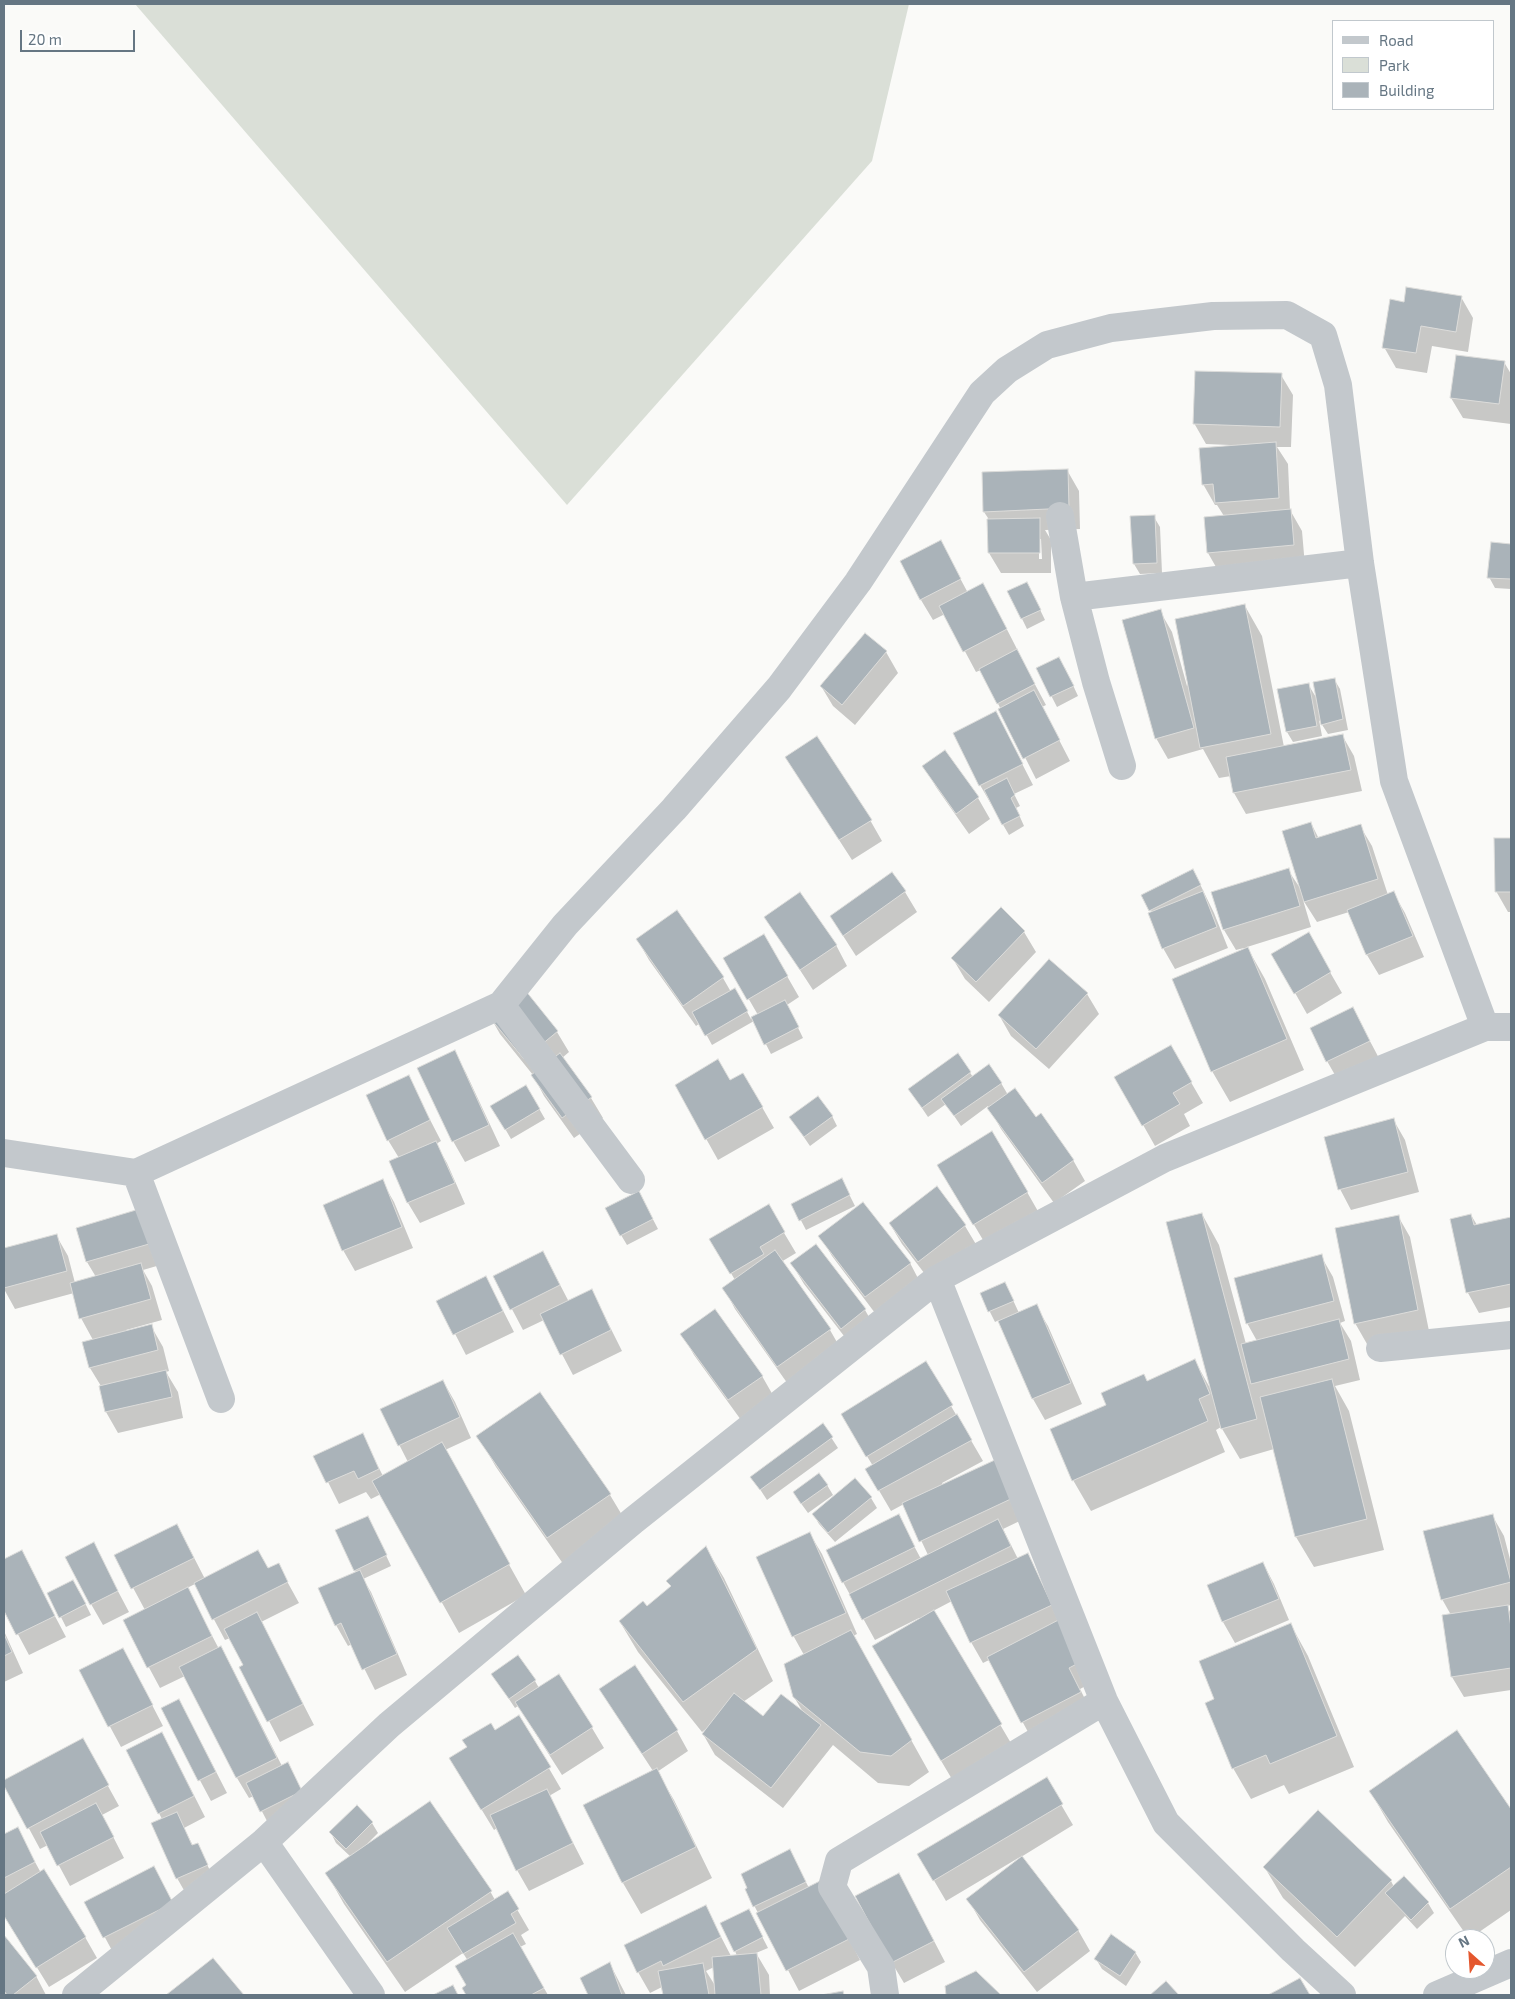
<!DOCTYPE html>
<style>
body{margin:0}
#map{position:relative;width:1515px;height:1999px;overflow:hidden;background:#fafaf8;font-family:"Exo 2",sans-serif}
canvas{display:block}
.frame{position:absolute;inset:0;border:5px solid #657683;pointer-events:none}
.legend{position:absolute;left:1332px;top:20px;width:162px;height:90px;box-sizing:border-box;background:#fff;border:1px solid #c1c8cd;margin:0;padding:6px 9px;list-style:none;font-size:15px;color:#657683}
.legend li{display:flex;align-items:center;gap:10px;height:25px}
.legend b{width:25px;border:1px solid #c1c8cd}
.north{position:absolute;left:1445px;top:1929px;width:50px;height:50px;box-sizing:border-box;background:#fff;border:1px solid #c1c8cd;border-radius:50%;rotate:334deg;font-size:14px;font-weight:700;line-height:20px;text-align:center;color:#657683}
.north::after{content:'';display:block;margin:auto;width:18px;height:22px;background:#e4572e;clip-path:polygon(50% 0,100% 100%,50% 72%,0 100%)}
.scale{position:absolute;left:20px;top:30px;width:115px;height:22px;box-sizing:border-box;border:2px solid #657683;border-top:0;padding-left:6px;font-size:15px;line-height:18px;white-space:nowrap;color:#657683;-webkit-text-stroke:4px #fff;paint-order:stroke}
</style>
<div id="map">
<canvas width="1515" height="1999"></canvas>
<div class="frame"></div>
<ul class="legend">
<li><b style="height:6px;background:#c3c8cc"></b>Road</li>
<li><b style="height:14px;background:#dadfd7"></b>Park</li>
<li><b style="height:14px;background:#aab3b9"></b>Building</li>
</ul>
<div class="north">N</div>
<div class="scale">20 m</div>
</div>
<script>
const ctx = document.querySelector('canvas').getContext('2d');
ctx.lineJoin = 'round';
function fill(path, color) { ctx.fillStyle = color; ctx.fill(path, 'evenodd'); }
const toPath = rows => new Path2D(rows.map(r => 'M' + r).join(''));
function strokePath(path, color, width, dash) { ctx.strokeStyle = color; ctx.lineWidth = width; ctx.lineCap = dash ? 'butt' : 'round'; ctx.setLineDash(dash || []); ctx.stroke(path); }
fill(toPath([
 [135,4,909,4,872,161,567,505]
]), '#dadfd7');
fill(toPath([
 [1461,297,1473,318,1468,352,1432,346,1427,373,1396,368,1384,347,1405,303],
 [1504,362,1511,374,1511,424,1463,418,1451,398],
 [1281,375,1293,395,1291,447,1277,447,1288,464,1290,510,1302,531,1305,566,1220,574,1208,553,1224,516,1217,505,1215,505,1203,484,1230,445,1206,444,1194,423],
 [1067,470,1079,491,1080,529,1045,530,1051,540,1051,573,1001,573,989,553,988,518,984,512],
 [1039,539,1041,539,1042,559,1039,559],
 [1154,517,1160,527,1162,573,1140,574,1134,564],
 [940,541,968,593,995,606,1018,651,1017,651,1046,705,1042,707,1070,761,1036,779,981,670,976,672,945,614,933,620,921,600],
 [1492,544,1511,545,1511,589,1495,588,1489,577],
 [1009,592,1032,593,1045,620,1027,629],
 [1245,606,1262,636,1284,747,1342,735,1354,756,1362,791,1246,814,1234,793,1231,776,1219,778,1203,749,1168,759,1156,738,1160,611,1172,632,1187,686],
 [865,634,886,652,898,673,855,725,833,706,821,686],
 [1037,668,1065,668,1078,696,1057,707],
 [1334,679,1340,689,1348,730,1328,734,1319,720,1322,736,1293,742,1287,732,1308,684,1317,699],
 [996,713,1033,785,1014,794,1020,806,1016,808,1024,826,1009,835,980,785],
 [945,752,978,798,990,819,969,834,936,787,924,766],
 [799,778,870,820,882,841,852,860],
 [1311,823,1319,839,1360,826,1372,846,1388,895,1393,892,1405,913,1424,957,1379,975,1367,955,1349,912,1317,922,1303,900,1311,927,1247,947,1265,979,1304,1070,1230,1102,1212,1071,1245,950,1244,948,1236,950,1224,930,1213,893,1288,870,1302,891],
 [1495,839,1511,839,1511,912,1508,912,1496,891],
 [1198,880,1214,913,1228,948,1175,969,1163,948,1152,912,1143,895],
 [905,892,917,912,856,956,831,917],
 [766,918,836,945,847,966,813,990],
 [1024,932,1036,952,989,1002,965,979,953,959],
 [1308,934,1342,993,1307,1014,1273,954],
 [764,936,799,997,787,1005,803,1038,771,1054,754,1021,712,1045,700,1023,696,1026,649,960,637,939,723,978,731,992,735,990,751,1019,758,1015,725,958],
 [1087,994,1099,1014,1049,1069,1011,1036,999,1015],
 [1353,1009,1381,1062,1339,1082,1327,1061],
 [488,1013,557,1032,569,1052,562,1058,591,1098,603,1118,574,1138,544,1096,533,1075,500,1034],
 [1170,1046,1203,1103,1184,1114,1190,1126,1155,1146,1116,1077],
 [454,1052,466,1073,500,1146,465,1162,453,1141],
 [957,1054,973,1077,1001,1083,1008,1095,1035,1119,1073,1160,1085,1181,1054,1203,1001,1129,988,1106,961,1126,946,1104,928,1117,909,1089],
 [743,1074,774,1128,718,1160,676,1085,730,1081],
 [408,1077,441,1141,436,1144,447,1163,465,1204,420,1223,408,1203,390,1162,399,1158,388,1140],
 [526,1086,545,1119,511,1139,492,1106],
 [832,1116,837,1126,810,1146,790,1117],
 [1393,1119,1405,1140,1419,1192,1351,1210,1340,1189],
 [382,1181,394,1202,413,1248,355,1271,343,1250],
 [951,1186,1027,1192,1039,1213,986,1245],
 [847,1190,855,1206,806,1230,793,1205],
 [644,1202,658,1229,627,1245,621,1235],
 [768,1206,796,1253,781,1262,830,1330,842,1351,790,1387,735,1309,724,1288,735,1280,711,1239],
 [146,1209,167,1263,143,1270,152,1286,162,1320,126,1330,126,1332,151,1326,163,1347,169,1371,166,1372,178,1392,183,1418,118,1433,106,1412,101,1386,90,1368,93,1340,81,1318,74,1293,15,1309,4,1289,4,1249,56,1235,68,1256,75,1283,96,1277,87,1262],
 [1202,1214,1219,1245,1246,1344,1257,1341,1247,1323,1321,1256,1333,1277,1345,1321,1340,1323,1351,1341,1360,1380,1335,1386,1349,1411,1384,1550,1314,1567,1296,1537,1274,1449,1240,1459,1221,1427,1216,1430,1225,1452,1091,1511,1073,1480,1108,1405,1147,1382,1195,1361,1210,1388],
 [1471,1215,1477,1225,1511,1218,1511,1307,1479,1313,1468,1293,1451,1220],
 [1398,1216,1410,1237,1429,1331,1367,1344,1355,1323],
 [890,1224,965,1226,977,1246,931,1282,902,1244],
 [820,1236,910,1263,921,1284,878,1317,832,1256],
 [816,1245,865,1310,877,1331,854,1349,804,1284,792,1264],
 [543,1252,569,1302,592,1291,622,1351,573,1375,544,1320,523,1330,495,1277],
 [486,1277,514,1332,466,1355,438,1301],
 [1005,1283,1019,1313,1036,1306,1048,1326,1082,1404,1045,1420,1033,1399,999,1320,995,1322,981,1294],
 [682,1334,762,1376,774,1397,741,1420,694,1355],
 [443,1381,455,1402,471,1438,445,1450,526,1595,459,1633,381,1494,371,1499,366,1492,339,1504,315,1456,362,1435,383,1476,408,1462,381,1409],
 [951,1406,983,1461,942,1483,943,1485,997,1460,1026,1518,1003,1529,1018,1559,1027,1555,1060,1620,1103,1677,1080,1689,1092,1713,1034,1743,989,1660,983,1663,971,1642,952,1601,933,1611,1018,1755,959,1791,892,1678,920,1619,919,1618,875,1640,843,1582,898,1516,921,1559,928,1555,904,1504,891,1511,867,1470,873,1466,854,1435],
 [823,1425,838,1448,767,1500,752,1477],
 [478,1436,610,1495,628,1525,566,1568,496,1467],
 [827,1485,833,1495,808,1513,800,1502],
 [871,1498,877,1508,835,1542,819,1524,813,1514],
 [1492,1515,1504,1536,1511,1563,1511,1605,1507,1606,1511,1614,1511,1690,1464,1697,1452,1677,1451,1615,1442,1599],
 [368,1517,391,1566,363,1579,371,1592,407,1675,375,1690,352,1644,348,1646,336,1625,356,1573,355,1570],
 [810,1534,822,1554,857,1634,853,1636,929,1772,909,1786,878,1783,833,1745,783,1808,715,1755,703,1734,707,1728,702,1732,638,1652,620,1622,647,1608,671,1587,668,1581,706,1548,724,1578,773,1681,743,1702,763,1718,803,1712,794,1697,804,1655,794,1637,757,1557],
 [93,1544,129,1612,103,1625,91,1604],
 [188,1546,205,1579,268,1569,278,1565,299,1603,261,1622,314,1725,280,1742,241,1667,244,1666,230,1638,225,1640,195,1584,187,1588,219,1649,232,1668,282,1766,306,1801,267,1821,254,1796,249,1798,237,1778,185,1676,160,1688,124,1621,145,1610,116,1556],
 [21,1552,66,1637,29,1655,4,1608,4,1560],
 [1263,1563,1274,1584,1289,1620,1235,1643,1223,1622,1209,1586],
 [79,1591,91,1615,66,1627,61,1617],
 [1291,1625,1308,1656,1354,1767,1289,1794,1284,1785,1251,1799,1233,1768,1216,1700],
 [4,1631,23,1673,4,1682],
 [123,1649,163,1726,121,1747,80,1671],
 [493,1675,535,1681,539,1688,592,1728,604,1748,562,1775,518,1706,515,1708],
 [162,1709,190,1721,227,1793,211,1801],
 [613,1710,677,1731,688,1751,657,1772,674,1800,712,1878,641,1914,623,1883,584,1805,653,1771],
 [519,1717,561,1789,549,1796,584,1864,529,1891,517,1870,497,1828,494,1830,463,1779,494,1731],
 [1456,1732,1511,1812,1511,1910,1469,1939,1388,1822,1370,1791],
 [82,1739,119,1806,102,1815,124,1858,70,1886,48,1845,40,1849,4,1782],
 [127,1751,173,1754,205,1817,184,1828,193,1846,197,1845,218,1886,189,1899,177,1878,162,1819],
 [1046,1779,1073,1825,1021,1857,1078,1930,1090,1951,1037,1992,980,1920,968,1899,1021,1858,1020,1857,946,1901,919,1855],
 [357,1807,372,1823,378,1833,365,1846,490,1891,495,1900,507,1892,529,1930,521,1935,526,1944,520,1947,548,1995,467,1995,463,1989,468,1986,468,1961,463,1953,405,1992,344,1904,327,1874,351,1857,336,1843,331,1833],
 [17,1829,41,1873,85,1937,97,1958,49,1987,4,1914,4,1835],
 [790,1851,809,1888,831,1903,860,1960,799,1991,746,1890],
 [153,1868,184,1924,116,1958,86,1902],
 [1265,1868,1391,1881,1394,1887,1404,1878,1428,1903,1434,1913,1417,1929,1405,1916,1355,1967,1283,1898],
 [910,1895,945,1962,904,1983,892,1963],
 [705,1906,731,1956,737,1956,735,1951,754,1921,768,1948,756,1953,769,1975,770,1995,664,1995,662,1987,650,1993,638,1972],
 [714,1967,716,1987,706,1971],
 [4,1937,36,1976,46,1995,4,1995],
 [1135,1952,1141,1962,1126,1986,1102,1969,1096,1959],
 [212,1959,242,1995,168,1995],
 [610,1964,626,1995,590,1995,582,1979],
 [976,1973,999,1995,947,1995,947,1987]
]), '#0003');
const building = toPath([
 [1406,287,1462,296,1456,332,1421,326,1416,353,1382,348,1390,299,1404,302,1406,287],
 [1456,355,1505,361,1499,404,1450,398,1456,355],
 [1195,371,1282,373,1280,427,1193,424,1195,371],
 [1276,442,1279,498,1215,503,1213,484,1202,485,1199,448,1276,442],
 [1068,469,1069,508,983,512,982,472,1068,469],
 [1291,509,1294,545,1207,553,1204,517,1291,509],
 [1155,515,1157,563,1133,564,1130,516,1155,515],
 [1040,518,1040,553,988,553,987,519,1040,518],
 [941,540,961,579,920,600,900,561,941,540],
 [1491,542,1511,544,1511,579,1487,578,1491,542],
 [1027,582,1041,610,1021,619,1007,591,1027,582],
 [983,583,1007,629,963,652,939,606,983,583],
 [1245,604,1271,734,1200,748,1175,619,1245,604],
 [1161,609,1194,728,1155,739,1122,620,1161,609],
 [865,633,887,651,842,705,820,686,865,633],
 [1017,649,1035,684,997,704,979,669,1017,649],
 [1059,657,1074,686,1050,697,1036,668,1059,657],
 [1335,678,1343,719,1321,725,1313,682,1335,678],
 [1309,683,1317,726,1286,732,1277,689,1309,683],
 [1034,690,1060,740,1023,759,998,709,1034,690],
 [996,711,1023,764,979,786,953,733,996,711],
 [1343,734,1351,770,1233,793,1226,757,1343,734],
 [817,736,872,820,839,840,785,757,817,736],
 [945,750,979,797,956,814,922,766,945,750],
 [1007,778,1015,795,1011,798,1020,816,1002,825,984,790,1007,778],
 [1311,822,1316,838,1361,824,1378,879,1304,902,1282,831,1311,822],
 [1494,838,1511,838,1511,892,1495,892,1494,838],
 [1289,868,1300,906,1223,930,1211,892,1289,868],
 [1193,869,1201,885,1149,911,1141,895,1193,869],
 [892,872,906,891,843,936,830,916,892,872],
 [1203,891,1217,927,1162,949,1148,913,1203,891],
 [1394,891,1413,936,1366,955,1347,910,1394,891],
 [800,892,837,945,800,970,764,917,800,892],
 [1001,907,1025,931,976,982,951,958,1001,907],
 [677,910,724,977,683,1006,636,939,677,910],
 [1309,932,1331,972,1294,994,1271,954,1309,932],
 [764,934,788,976,747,1000,723,958,764,934],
 [1248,947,1287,1039,1211,1072,1172,979,1248,947],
 [1049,959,1088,993,1036,1049,998,1015,1049,959],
 [521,985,558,1031,524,1059,486,1013,521,985],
 [735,988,748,1011,705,1036,692,1012,735,988],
 [785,1000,799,1027,764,1045,751,1017,785,1000],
 [1353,1007,1370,1041,1326,1062,1310,1028,1353,1007],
 [1171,1045,1192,1082,1173,1093,1180,1104,1142,1126,1114,1077,1171,1045],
 [455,1050,489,1125,452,1142,417,1068,455,1050],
 [560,1053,592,1097,562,1118,531,1075,560,1053],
 [958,1053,971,1072,922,1108,908,1089,958,1053],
 [718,1059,730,1080,743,1073,763,1107,705,1140,675,1085,718,1059],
 [989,1064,1002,1083,954,1116,941,1099,989,1064],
 [409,1075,430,1120,387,1141,366,1095,409,1075],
 [526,1085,540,1109,505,1130,490,1106,526,1085],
 [1015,1088,1036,1117,1041,1113,1074,1160,1042,1183,987,1108,1015,1088],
 [818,1096,833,1116,804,1137,789,1117,818,1096],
 [1394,1118,1408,1172,1338,1190,1324,1137,1394,1118],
 [992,1131,1028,1192,973,1225,937,1165,992,1131],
 [436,1141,455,1183,407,1203,389,1161,436,1141],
 [842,1178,850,1195,799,1221,791,1204,842,1178],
 [383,1179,402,1227,342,1251,323,1205,383,1179],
 [937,1186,966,1225,918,1262,889,1223,937,1186],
 [639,1191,653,1219,620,1236,605,1208,639,1191],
 [863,1202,911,1263,865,1297,818,1236,863,1202],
 [769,1204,785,1232,760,1247,764,1254,730,1274,709,1239,769,1204],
 [146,1207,156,1242,86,1262,76,1228,146,1207],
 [1202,1213,1257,1419,1221,1429,1166,1222,1202,1213],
 [1471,1214,1474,1225,1511,1217,1511,1284,1466,1293,1450,1219,1471,1214],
 [1399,1215,1418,1310,1354,1324,1335,1228,1399,1215],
 [57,1234,67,1271,4,1288,4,1248,57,1234],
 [816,1244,866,1309,841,1329,790,1263,816,1244],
 [775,1250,831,1329,777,1367,722,1288,775,1250],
 [543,1251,560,1285,510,1310,493,1276,543,1251],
 [1322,1254,1334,1301,1246,1324,1234,1278,1322,1254],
 [141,1263,151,1299,79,1319,70,1283,141,1263],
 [486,1276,503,1311,453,1335,436,1301,486,1276],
 [1005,1282,1014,1301,988,1312,980,1293,1005,1282],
 [592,1289,611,1330,560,1355,540,1314,592,1289],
 [1037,1304,1071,1383,1032,1399,998,1321,1037,1304],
 [715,1309,763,1376,728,1400,680,1334,715,1309],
 [1339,1319,1349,1359,1251,1384,1241,1344,1339,1319],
 [152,1324,158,1350,89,1368,82,1342,152,1324],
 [1195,1359,1210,1394,1199,1399,1208,1421,1072,1481,1050,1429,1106,1405,1101,1393,1144,1374,1147,1381,1195,1359],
 [926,1361,953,1405,866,1457,841,1414,926,1361],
 [166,1370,172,1397,105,1412,99,1386,166,1370],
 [1332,1379,1367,1519,1295,1537,1260,1397,1332,1379],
 [443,1380,460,1417,398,1446,380,1409,443,1380],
 [540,1392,611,1494,547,1538,476,1436,540,1392],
 [957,1414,972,1440,878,1491,865,1469,957,1414],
 [823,1423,833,1437,760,1490,750,1477,823,1423],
 [363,1433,379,1469,358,1479,354,1471,326,1483,313,1456,363,1433],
 [442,1442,510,1564,440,1603,372,1481,442,1442],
 [997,1459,1015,1497,919,1542,902,1503,997,1459],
 [819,1473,828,1485,801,1504,793,1492,819,1473],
 [855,1478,872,1497,828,1533,812,1514,855,1478],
 [899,1514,915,1547,842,1583,826,1550,899,1514],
 [1493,1514,1511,1582,1441,1600,1423,1531,1493,1514],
 [368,1516,387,1555,354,1571,335,1530,368,1516],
 [998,1519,1011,1546,862,1620,849,1594,998,1519],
 [177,1524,194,1558,131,1589,114,1555,177,1524],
 [810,1532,846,1613,792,1637,756,1557,810,1532],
 [94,1542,118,1591,90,1605,65,1557,94,1542],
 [706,1546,757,1649,683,1702,619,1621,643,1601,647,1606,671,1586,666,1581,706,1546],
 [22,1550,55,1616,16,1635,4,1611,4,1559,22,1550],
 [258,1550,268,1568,279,1563,288,1582,212,1620,194,1583,258,1550],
 [1028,1553,1052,1605,970,1643,946,1591,1028,1553],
 [1263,1562,1279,1599,1222,1622,1207,1585,1263,1562],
 [360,1570,397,1654,362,1670,341,1623,335,1626,318,1588,360,1570],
 [73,1580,86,1604,59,1618,47,1593,73,1580],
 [188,1587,212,1636,147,1668,123,1620,188,1587],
 [1508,1605,1511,1628,1511,1668,1451,1677,1442,1615,1508,1605],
 [934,1610,1002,1724,941,1761,872,1646,934,1610],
 [257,1612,303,1704,267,1722,239,1667,243,1665,224,1629,257,1612],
 [1070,1614,1092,1656,1069,1668,1081,1692,1021,1723,987,1657,1070,1614],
 [1291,1623,1337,1736,1270,1764,1266,1755,1232,1769,1205,1703,1214,1699,1199,1661,1291,1623],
 [851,1630,912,1740,891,1756,860,1752,793,1697,784,1664,851,1630],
 [4,1634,12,1652,4,1656,4,1634],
 [221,1646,277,1758,236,1778,179,1667,221,1646],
 [123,1648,153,1705,108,1727,79,1670,123,1648],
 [518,1655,536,1680,509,1699,491,1674,518,1655],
 [635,1665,678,1730,642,1754,599,1689,635,1665],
 [559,1674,593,1727,550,1755,515,1702,559,1674],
 [734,1693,763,1716,781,1694,821,1725,771,1788,702,1734,734,1693],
 [179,1699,216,1772,198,1781,161,1708,179,1699],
 [519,1715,551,1767,481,1810,449,1758,467,1747,462,1740,491,1723,495,1730,519,1715],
 [1457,1730,1511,1809,1511,1867,1450,1909,1369,1791,1457,1730],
 [162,1732,194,1796,158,1814,126,1750,162,1732],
 [83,1738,109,1785,27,1829,4,1786,4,1780,83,1738],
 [288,1762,302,1791,260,1812,246,1783,288,1762],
 [657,1768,696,1847,622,1883,583,1805,657,1768],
 [1047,1777,1063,1804,933,1881,917,1854,1047,1777],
 [547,1789,573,1843,516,1871,490,1815,547,1789],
 [430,1801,492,1891,387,1962,325,1873,430,1801],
 [96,1803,114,1837,57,1866,40,1832,96,1803],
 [357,1805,373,1822,346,1849,329,1832,357,1805],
 [1318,1810,1392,1880,1337,1937,1263,1867,1318,1810],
 [177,1812,192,1845,198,1843,208,1865,176,1879,151,1823,177,1812],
 [18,1827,35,1862,4,1878,4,1834,18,1827],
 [790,1849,806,1882,753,1907,745,1889,747,1888,741,1874,790,1849],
 [1022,1856,1079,1930,1024,1972,966,1899,1022,1856],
 [154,1866,173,1903,103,1938,84,1902,154,1866],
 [44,1869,86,1937,36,1968,4,1916,4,1894,44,1869],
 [899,1873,934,1941,891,1963,855,1896,899,1873],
 [1404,1876,1429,1902,1411,1920,1385,1893,1404,1876],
 [820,1881,849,1939,786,1971,756,1913,820,1881],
 [508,1891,519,1909,511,1914,516,1923,463,1954,447,1928,508,1891],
 [706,1905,721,1937,663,1966,661,1961,637,1973,624,1945,706,1905],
 [749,1909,763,1937,734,1952,720,1923,749,1909],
 [513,1933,544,1988,531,1995,466,1995,462,1988,466,1985,455,1966,513,1933],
 [1111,1934,1136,1952,1120,1976,1094,1959,1111,1934],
 [4,1935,37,1976,13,1995,7,1995,4,1991,4,1935],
 [757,1953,761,1995,715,1995,712,1957,757,1953],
 [213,1958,244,1995,166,1995,213,1958],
 [610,1962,622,1995,588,1995,580,1978,610,1962],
 [703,1963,709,1995,663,1995,658,1971,703,1963],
 [976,1971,1001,1995,946,1995,945,1986,976,1971],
 [1300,1978,1310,1995,1268,1995,1300,1978],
 [1166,1981,1179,1995,1150,1995,1166,1981],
 [453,1985,458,1995,433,1995,453,1985],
 [843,1991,844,1995,821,1995,843,1991]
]);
fill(building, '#aab3b9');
strokePath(building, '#dcdcda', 1);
strokePath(toPath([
 [1060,516,1074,597,1096,682,1122,766],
 [1074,597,1360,563],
 [501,1005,631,1180],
 [4,1153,136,1173,501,1005,565,925,674,809,779,688,858,582,982,393,1007,370,1047,345,1111,328,1213,316,1287,315,1323,335,1338,385,1360,563,1394,781,1485,1027],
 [136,1173,221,1399],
 [937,1279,1104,1701,1166,1823,1293,1950,1342,1995],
 [1380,1348,1511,1335],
 [264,1842,371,1995],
 [76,1995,264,1842,389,1725,634,1520,937,1279,1165,1158,1485,1027,1511,1027],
 [885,1995,881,1967,832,1887,839,1861,1104,1701],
 [1437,1995,1511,1963]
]), '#c3c8cc', 28);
</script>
